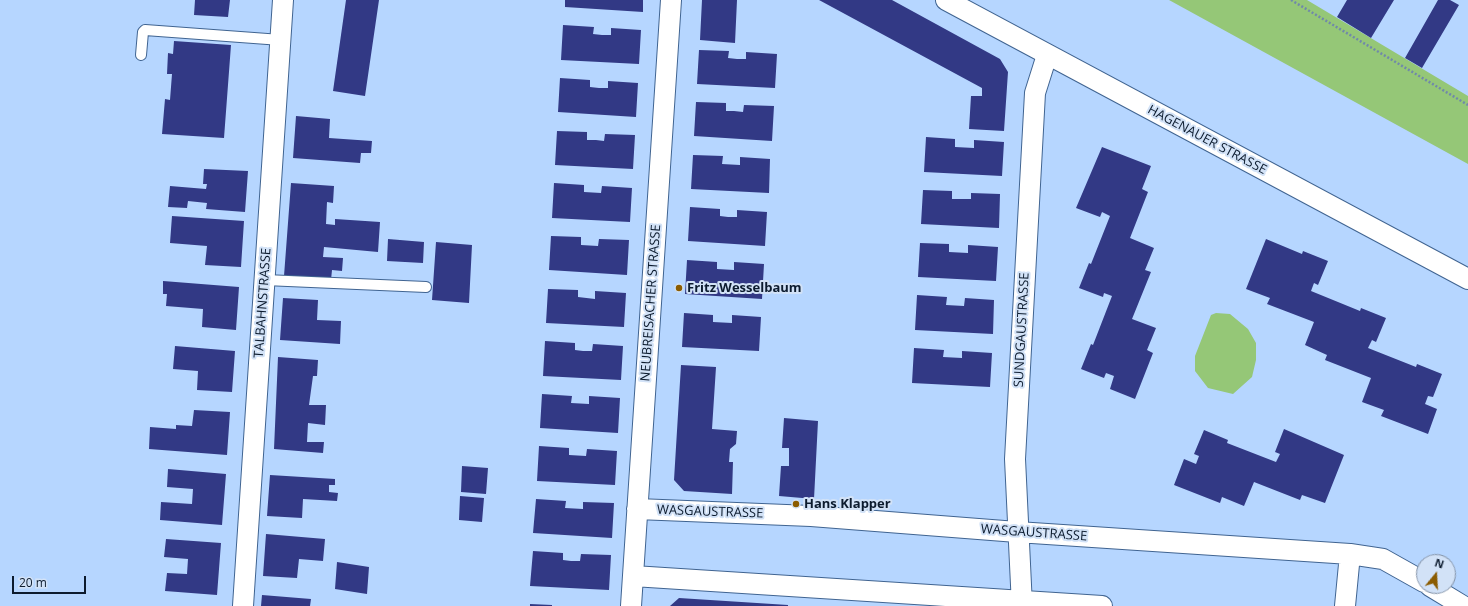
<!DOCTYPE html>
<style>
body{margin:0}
#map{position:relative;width:1468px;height:606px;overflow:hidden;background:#b6d6ff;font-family:"Open Sans",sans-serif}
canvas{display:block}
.north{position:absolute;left:1416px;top:554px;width:40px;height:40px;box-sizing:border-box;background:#d2e2f7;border:1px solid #8392a7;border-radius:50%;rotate:18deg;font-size:11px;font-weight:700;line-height:16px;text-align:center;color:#0c1b2e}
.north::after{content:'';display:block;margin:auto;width:14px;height:18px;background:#8b5c01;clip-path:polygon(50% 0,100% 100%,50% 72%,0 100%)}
.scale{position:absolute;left:12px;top:576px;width:74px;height:18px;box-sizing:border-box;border:2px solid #0c1b2e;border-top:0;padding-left:5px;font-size:12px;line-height:14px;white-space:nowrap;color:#0c1b2e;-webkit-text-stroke:3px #d2e2f7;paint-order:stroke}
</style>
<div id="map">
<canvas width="1468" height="606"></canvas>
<div class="north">N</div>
<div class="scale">20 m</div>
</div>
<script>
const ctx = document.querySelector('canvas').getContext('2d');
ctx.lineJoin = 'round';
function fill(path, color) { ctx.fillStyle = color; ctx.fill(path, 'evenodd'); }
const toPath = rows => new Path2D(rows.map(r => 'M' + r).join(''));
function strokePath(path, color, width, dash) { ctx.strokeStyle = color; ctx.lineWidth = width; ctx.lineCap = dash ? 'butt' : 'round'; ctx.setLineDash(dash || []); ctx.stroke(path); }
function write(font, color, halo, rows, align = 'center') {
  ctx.font = font + ' "Open Sans",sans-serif'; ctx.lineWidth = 4; ctx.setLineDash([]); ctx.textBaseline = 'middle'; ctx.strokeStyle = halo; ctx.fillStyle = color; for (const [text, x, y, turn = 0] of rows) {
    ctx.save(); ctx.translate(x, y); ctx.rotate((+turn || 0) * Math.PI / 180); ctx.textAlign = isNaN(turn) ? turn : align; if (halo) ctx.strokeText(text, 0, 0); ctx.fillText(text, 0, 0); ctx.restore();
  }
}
fill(toPath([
 [1169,0,1307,0,1468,96,1468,164],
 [1216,313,1230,314,1248,329,1256,343,1256,360,1252,377,1233,394,1208,388,1195,371,1195,356,1211,315]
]), '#95c777');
fill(toPath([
 [195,0,230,0,228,17,194,15],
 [346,0,379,0,365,96,333,91],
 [565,0,643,0,643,12,565,7],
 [702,0,737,0,735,43,700,40],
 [819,0,892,0,1000,59,1008,72,1004,131,969,129,971,96,982,96,982,88],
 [1347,0,1394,0,1371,38,1337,17],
 [1438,0,1450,0,1459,5,1422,68,1405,58],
 [563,25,594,27,593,34,602,35,611,35,611,28,641,30,639,64,561,60],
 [174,41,231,45,224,138,162,134,165,99,170,100,172,74,167,74,168,53,173,54],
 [699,50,729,51,728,58,737,59,746,59,746,52,777,54,775,88,697,84],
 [560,78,590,80,590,87,599,88,608,88,608,81,638,83,636,117,558,112],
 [696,102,726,103,726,111,734,111,743,112,744,105,774,106,772,141,694,136],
 [296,116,330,119,329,138,372,141,371,153,361,153,360,163,293,158],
 [557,131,587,132,587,140,596,140,604,141,605,134,635,135,633,169,555,165],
 [926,137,955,139,955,147,974,148,974,140,1004,142,1002,176,924,172],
 [1102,147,1151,166,1142,189,1148,192,1130,238,1154,248,1145,270,1151,272,1132,319,1156,328,1147,350,1153,353,1135,399,1110,389,1114,376,1106,373,1104,378,1081,369,1091,344,1093,345,1112,296,1104,293,1103,297,1079,288,1089,263,1091,264,1110,216,1102,212,1100,217,1076,208],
 [693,155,723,156,722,164,740,165,740,157,770,159,769,193,691,189],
 [204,169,248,171,245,212,206,209,207,203,188,201,187,208,168,207,170,186,206,189,207,184,203,184],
 [291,183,334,186,333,203,327,202,326,224,335,225,335,219,380,222,378,252,324,247,323,257,343,258,342,271,332,270,331,280,284,276],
 [554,183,584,185,584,192,601,193,602,186,632,188,630,222,552,218],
 [923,190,952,191,952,199,971,199,971,193,1000,194,999,228,921,224],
 [690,207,720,209,720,216,728,217,737,217,737,210,767,212,765,246,688,241],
 [172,216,244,221,241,267,205,265,207,246,170,243],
 [551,236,581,237,581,245,598,246,599,239,629,240,627,275,549,270],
 [388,239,424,242,423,263,387,261],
 [1266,239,1302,254,1303,251,1328,261,1318,285,1314,283,1311,291,1360,311,1361,308,1386,318,1376,342,1372,340,1368,348,1416,367,1417,364,1442,374,1433,397,1428,396,1425,404,1437,409,1428,434,1381,416,1384,410,1362,402,1371,378,1325,360,1327,355,1305,345,1314,322,1267,304,1270,298,1246,289],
 [436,242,472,245,469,303,432,300],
 [920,243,949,244,949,252,968,253,968,245,998,247,996,281,918,277],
 [687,260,717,262,717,269,734,270,734,262,764,264,762,299,685,294],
 [163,281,239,287,236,330,202,327,203,309,166,306,167,294,163,294],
 [548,289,578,290,578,297,595,299,595,291,626,293,624,327,546,323],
 [917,295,947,297,946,305,964,306,965,298,994,300,993,334,915,330],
 [283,298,318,300,317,320,341,321,340,344,280,340],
 [684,313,713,315,713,322,732,323,732,315,761,317,759,351,682,347],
 [545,341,575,343,575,350,583,351,592,351,593,344,623,346,621,380,543,376],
 [175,346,235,351,232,392,197,390,198,371,173,369],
 [914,348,944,350,943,357,962,358,962,351,992,353,990,387,912,383],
 [278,357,318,360,317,376,313,376,309,405,326,405,325,425,308,423,307,442,324,442,323,453,274,449],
 [681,365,716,367,712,429,737,431,736,444,730,449,729,462,733,462,732,494,684,491,674,480],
 [542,394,572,396,571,403,589,404,589,396,620,398,618,433,540,428],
 [194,410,230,412,227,455,149,449,150,427,176,429,176,425,192,426],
 [784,418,818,421,814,499,779,496,781,466,789,466,789,448,782,448],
 [1284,429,1344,455,1325,503,1302,495,1300,500,1254,482,1244,506,1222,497,1220,503,1174,485,1184,459,1196,464,1199,456,1194,454,1204,430,1228,440,1227,443,1276,462,1280,454,1275,452],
 [539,446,569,448,569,455,586,456,587,449,617,451,615,485,537,481],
 [462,466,488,468,486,494,461,492],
 [168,469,226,474,222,525,160,520,161,502,192,504,193,489,167,487],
 [270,475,335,479,335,485,329,485,329,492,338,493,337,501,303,499,302,518,267,516],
 [460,496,484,498,482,522,459,520],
 [536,499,566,501,565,508,583,509,583,502,614,503,612,538,533,533],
 [266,534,325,539,323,561,299,559,297,578,263,576],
 [166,539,221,543,217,595,165,591,167,573,187,574,188,559,164,557],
 [533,551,563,553,563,560,571,561,580,561,581,554,611,555,609,590,530,586],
 [337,562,369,567,367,594,335,589],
 [262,595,311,599,310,606,261,606],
 [679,598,788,605,788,606,670,606],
 [530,604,552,605,552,606,530,606]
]), '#323985');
const service = toPath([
 [141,55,143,32,145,30,281,40],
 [265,280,426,287]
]);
const minor = toPath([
 [946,0,1468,279],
 [637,509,811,516,1017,532,1350,554,1383,559,1424,582],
 [633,576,1102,606],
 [1430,586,1463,606],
 [243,606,283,0],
 [631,606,671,0],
 [1022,606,1015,459,1035,93,1047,55],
 [1345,606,1350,554]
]);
strokePath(service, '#406491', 12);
strokePath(minor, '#406491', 22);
strokePath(toPath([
 [1291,0,1468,105]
]), '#7089a9', 2.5, [2, 2]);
strokePath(service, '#fff', 10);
strokePath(minor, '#fff', 20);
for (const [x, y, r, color] of [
 [679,288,4,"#8b5c01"],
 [796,504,4,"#8b5c01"]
]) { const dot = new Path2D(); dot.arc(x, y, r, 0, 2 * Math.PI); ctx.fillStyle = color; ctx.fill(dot); strokePath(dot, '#d2e2f7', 1.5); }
write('13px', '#0c1b2e', '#d2e2f7', [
 ["HAGENAUER STRASSE",1207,140,28],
 ["TALBAHNSTRASSE",263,303,-86],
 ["NEUBREISACHER STRASSE",651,303,-86],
 ["SUNDGAUSTRASSE",1022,330,-87],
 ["WASGAUSTRASSE",710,512,2],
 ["WASGAUSTRASSE",1034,533,4]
]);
write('bold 13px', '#0c1b2e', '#d2e2f7', [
 ["Fritz Wesselbaum",687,288],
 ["Hans Klapper",804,504]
], 'left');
</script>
